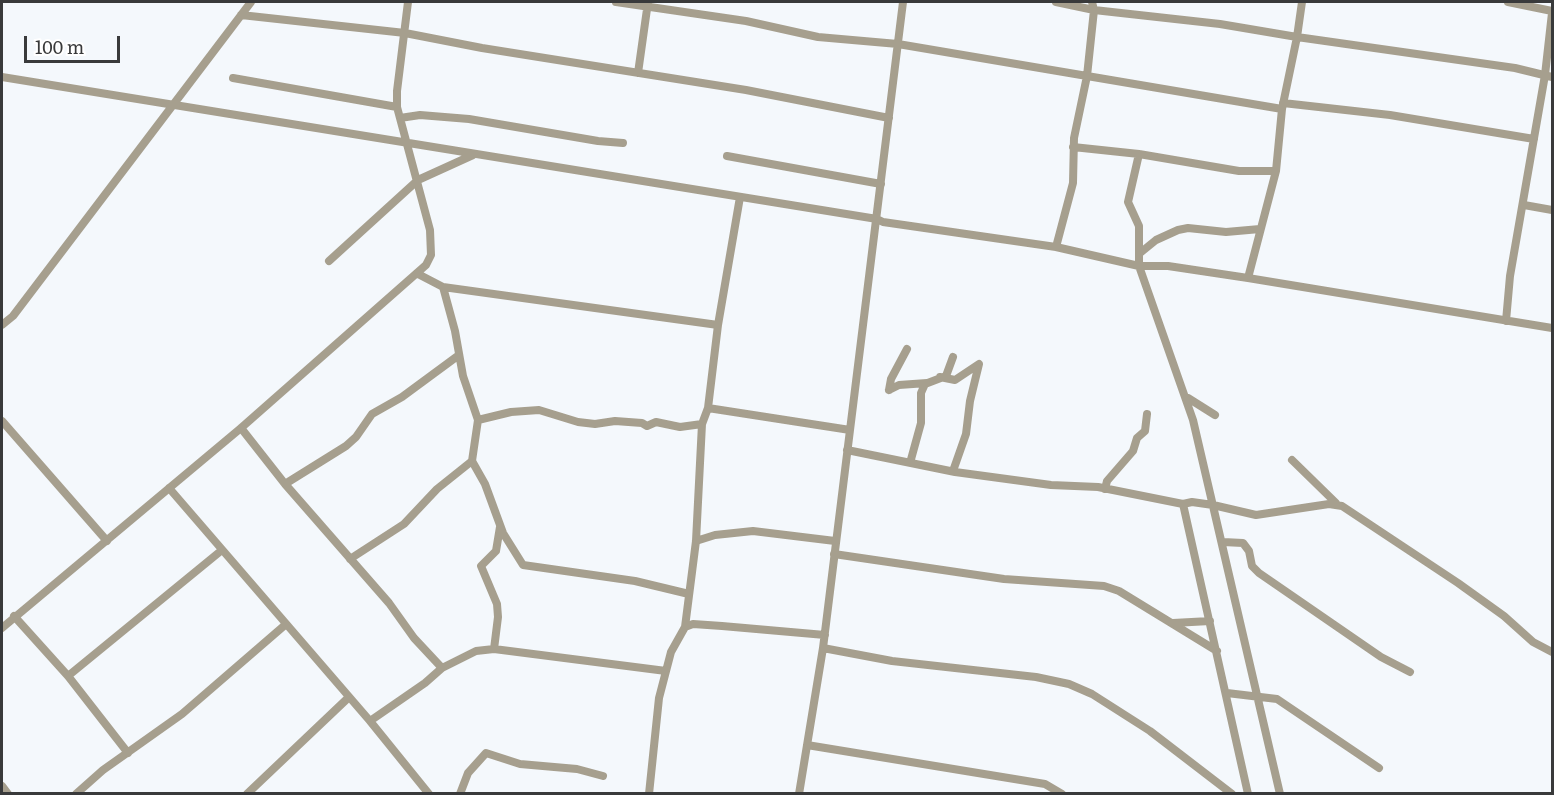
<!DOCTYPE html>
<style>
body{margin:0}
#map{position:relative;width:1554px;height:795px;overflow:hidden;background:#f4f8fc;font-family:Literata,serif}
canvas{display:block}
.frame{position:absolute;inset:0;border:3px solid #393a3b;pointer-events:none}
.scale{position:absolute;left:24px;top:36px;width:96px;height:27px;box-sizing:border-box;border:3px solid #393a3b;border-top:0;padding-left:8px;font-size:18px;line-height:21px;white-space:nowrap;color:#393a3b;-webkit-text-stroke:4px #fff;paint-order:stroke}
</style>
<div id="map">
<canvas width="1554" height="795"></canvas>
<div class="frame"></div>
<div class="scale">100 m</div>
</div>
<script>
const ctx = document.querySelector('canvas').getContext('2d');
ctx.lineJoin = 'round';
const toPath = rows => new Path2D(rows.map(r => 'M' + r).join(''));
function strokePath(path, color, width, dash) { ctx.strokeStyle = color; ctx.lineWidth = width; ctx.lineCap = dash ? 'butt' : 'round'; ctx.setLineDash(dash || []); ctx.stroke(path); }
strokePath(toPath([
 [616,2,746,21,818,37,898,44,1282,109],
 [1056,2,1094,10,1220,24,1297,37,1302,2],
 [1508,2,1552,11],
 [241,15,405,33,482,48,746,90,889,118],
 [638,73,648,2],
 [2,77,877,219,883,222,1056,247,1139,266,1168,266,1248,278,1552,328],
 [233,78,397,107],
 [1283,103,1390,115,1534,139],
 [400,118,420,115,469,119,598,141,623,143],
 [1073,147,1139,154,1239,171,1276,171,1248,278],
 [1139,154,1128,202,1139,226,1139,266,1193,420,1280,794],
 [727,156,881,184],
 [1276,171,1282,109,1297,37,1515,68,1552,77],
 [1524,205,1552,210],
 [1056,247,1073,183,1074,138,1087,76,1094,10,1092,2],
 [1140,253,1156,240,1178,230,1188,228,1226,232,1260,229],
 [329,261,418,180,473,155],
 [418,274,443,287,718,325,740,197],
 [1506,321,1510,276,1545,75,1552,13],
 [2,325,13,316,251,2],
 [940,377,955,380,979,364,970,401,966,434,953,471],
 [889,390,891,379,907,349],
 [889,390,899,385,927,383],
 [1188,398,1215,415],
 [708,408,850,430],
 [478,420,511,412,539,410,578,422,595,424,615,421,642,423,647,426,656,422,680,427,702,424],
 [2,421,107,541],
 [241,428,285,484,389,603,414,638,442,668,425,683,370,721],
 [847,450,955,472,1051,485,1098,487,1183,504,1248,794],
 [1292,460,1336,503],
 [472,461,485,484,503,533,523,565,635,581,689,594],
 [910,463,921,423,921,393,925,384,946,376,953,357],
 [285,484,346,446,356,437,372,414,402,397,459,355],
 [169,488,370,721,429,794],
 [1105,489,1107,481,1133,451,1137,438,1145,431,1147,414],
 [1183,504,1192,502,1213,505,1256,515,1329,504,1342,506,1458,583,1504,616,1533,642,1552,652],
 [696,541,715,535,753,531,835,541],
 [1223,542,1243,543,1249,551,1252,566,1259,573,1381,657,1410,672],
 [834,554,1004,579,1104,586,1119,591,1217,651],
 [350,559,404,524,437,489,472,461,478,420,463,376,455,331,443,287],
 [14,616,68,676,128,753],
 [1173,623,1210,621],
 [685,627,693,624,722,626,825,635],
 [2,628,241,428,426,265,431,255,430,230,397,107,397,91,408,2],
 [823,648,892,661,1036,677,1069,684,1092,694,1150,731,1232,794],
 [494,649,498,617,497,604,481,566,496,551,500,527],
 [442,668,476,651,494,649,666,671],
 [68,676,222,550],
 [1227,693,1277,699,1379,768],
 [807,745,1045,784,1062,794],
 [2,786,8,794],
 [76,794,103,770,182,714,285,625],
 [247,794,348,698],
 [460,794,468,773,486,753,520,764,577,769,603,776],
 [649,794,659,698,671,652,685,627,696,541,702,424,708,408,718,325],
 [799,794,823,648,903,2]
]), '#a69f8e', 8);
</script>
